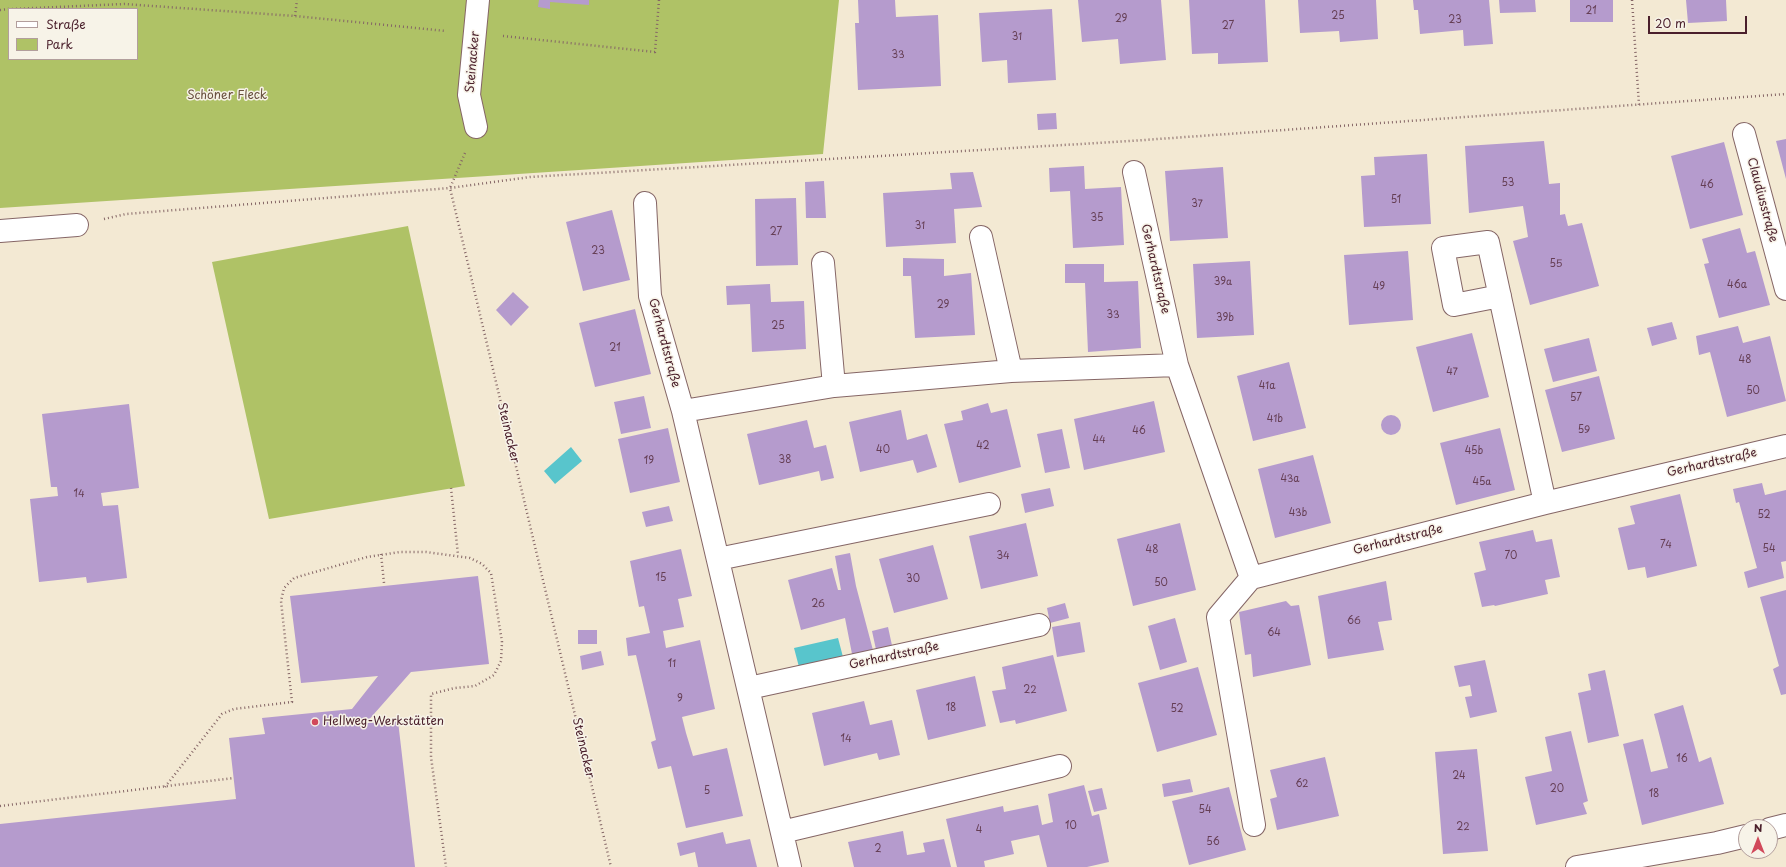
<!DOCTYPE html>
<meta charset="utf-8">
<style>
body{margin:0}
#map{position:relative;width:1786px;height:867px;overflow:hidden;background:#f3e9d3;font-family:"Playpen Sans",sans-serif}
canvas{display:block}
.legend{position:absolute;left:8px;top:8px;width:130px;height:52px;box-sizing:border-box;background:#f7f3e8;border:1px solid #b29e9c;margin:0;padding:5px 7px;list-style:none;font-size:12px;color:#4a1f2b}
.legend li{display:flex;align-items:center;gap:8px;height:20px}
.legend b{width:20px;border:1px solid #b29e9c}
.north{position:absolute;left:1738px;top:819px;width:40px;height:40px;box-sizing:border-box;background:#f7f3e8;border:1px solid #b29e9c;border-radius:50%;rotate:0deg;font-size:11px;font-weight:700;line-height:16px;text-align:center;color:#4a1f2b}
.north::after{content:'';display:block;margin:auto;width:14px;height:18px;background:#d1495b;clip-path:polygon(50% 0,100% 100%,50% 72%,0 100%)}
.scale{position:absolute;left:1648px;top:16px;width:99px;height:18px;box-sizing:border-box;border:2px solid #4a1f2b;border-top:0;padding-left:5px;font-size:12px;line-height:14px;white-space:nowrap;color:#4a1f2b;-webkit-text-stroke:3px #f7f3e8;paint-order:stroke}
</style>
<div id="map">
<canvas width="1786" height="867"></canvas>
<ul class="legend">
<li><b style="height:5px;background:#fff"></b>Straße</li>
<li><b style="height:11px;background:#afc266"></b>Park</li>
</ul>
<div class="north">N</div>
<div class="scale">20 m</div>
</div>
<script>
const ctx = document.querySelector('canvas').getContext('2d');
ctx.lineJoin = 'round';
function fill(path, color) { ctx.fillStyle = color; ctx.fill(path, 'evenodd'); }
const toPath = rows => new Path2D(rows.map(r => 'M' + r).join(''));
function strokePath(path, color, width, dash) { ctx.strokeStyle = color; ctx.lineWidth = width; ctx.lineCap = dash ? 'butt' : 'round'; ctx.setLineDash(dash || []); ctx.stroke(path); }
function write(font, color, halo, rows, align = 'center') {
  ctx.font = font + ' "Playpen Sans",sans-serif'; ctx.lineWidth = 3; ctx.setLineDash([]); ctx.textBaseline = 'middle'; ctx.strokeStyle = halo; ctx.fillStyle = color; for (const [text, x, y, turn = 0] of rows) {
    ctx.save(); ctx.translate(x, y); ctx.rotate((+turn || 0) * Math.PI / 180); ctx.textAlign = isNaN(turn) ? turn : align; if (halo) ctx.strokeText(text, 0, 0); ctx.fillText(text, 0, 0); ctx.restore();
  }
}
fill(toPath([
 [0,0,839,0,823,154,0,208],
 [9,9,137,9,137,59,9,59],
 [408,226,465,486,269,519,212,262]
]), '#afc266');
fill(toPath([
 [571,447,582,461,555,484,544,471],
 [838,638,843,657,799,667,794,648]
]), '#58c5cc');
fill(toPath([
 [539,0,589,0,589,5,550,2,550,9,538,7],
 [858,0,895,0,896,17,938,15,941,86,858,90,855,23,859,23],
 [1078,0,1161,0,1166,60,1120,64,1118,39,1082,42],
 [1189,0,1265,0,1268,62,1218,64,1218,53,1192,54],
 [1298,0,1376,0,1378,39,1340,42,1339,31,1300,33],
 [1413,0,1489,0,1493,44,1464,46,1463,30,1420,34,1418,10,1414,10],
 [1499,0,1535,0,1536,12,1500,13],
 [1570,0,1613,0,1613,22,1570,22],
 [1686,0,1726,0,1727,21,1688,23],
 [1052,9,1056,80,1008,83,1007,60,982,62,979,13],
 [1056,113,1057,129,1038,130,1037,114],
 [1786,139,1786,179,1776,141],
 [1544,141,1549,184,1560,183,1560,215,1565,214,1568,226,1582,223,1599,286,1530,305,1513,241,1528,237,1523,206,1469,213,1465,146],
 [1724,142,1743,215,1690,229,1671,156],
 [1427,154,1431,224,1364,227,1361,176,1375,175,1374,157],
 [1084,166,1085,189,1121,187,1124,245,1073,248,1070,191,1050,192,1049,168],
 [1223,167,1228,238,1170,241,1165,171],
 [973,172,982,207,954,209,956,243,886,247,883,193,952,189,950,173],
 [824,181,826,218,806,218,805,182],
 [796,198,798,265,756,266,755,199],
 [612,210,630,280,583,291,566,222],
 [1740,228,1747,253,1755,251,1770,305,1719,318,1704,264,1709,263,1702,239],
 [1408,251,1413,320,1349,325,1344,255],
 [903,258,944,259,944,276,971,273,975,335,915,338,911,276,903,276],
 [1250,261,1254,335,1197,338,1193,264],
 [1065,264,1104,264,1104,282,1138,281,1141,348,1088,352,1085,283,1065,283],
 [770,284,771,302,804,301,806,349,752,352,750,304,727,305,726,286],
 [513,292,529,307,511,326,496,310],
 [635,309,651,374,595,387,579,323],
 [1672,322,1677,339,1652,346,1647,328],
 [1738,326,1743,343,1770,336,1786,401,1727,417,1710,352,1699,355,1696,336],
 [1472,333,1489,397,1433,412,1416,347],
 [1589,338,1597,371,1553,382,1544,349],
 [1289,362,1306,428,1253,441,1237,376],
 [1599,376,1615,439,1562,452,1545,390],
 [644,396,651,428,621,434,614,402],
 [1154,401,1165,452,1084,470,1074,419],
 [988,403,991,413,1007,409,1021,467,959,483,944,424,963,420,961,411],
 [129,404,139,488,101,493,103,506,118,505,127,578,87,583,86,577,39,582,30,499,58,496,57,487,51,487,42,414],
 [901,410,907,440,927,434,937,467,917,473,913,460,860,472,849,422],
 '1381 425a10 10 0 1 1 20 0a10 10 0 1 1-20 0Z',
 [807,420,814,448,826,445,834,478,821,481,819,471,759,485,747,434],
 [668,428,680,482,630,493,618,439],
 [1500,428,1515,490,1456,505,1440,443],
 [1062,429,1070,468,1045,473,1037,434],
 [1313,455,1331,523,1275,538,1258,469],
 [1762,483,1765,495,1786,490,1786,561,1781,562,1784,578,1748,588,1744,572,1757,568,1739,502,1736,503,1733,489],
 [1050,488,1054,506,1025,513,1021,494],
 [1680,494,1697,566,1647,578,1645,567,1628,570,1618,528,1635,524,1630,506],
 [669,506,673,521,646,527,642,512],
 [1026,523,1038,576,981,589,969,536],
 [1180,523,1196,590,1133,606,1117,539],
 [1533,530,1536,542,1552,539,1560,577,1545,580,1548,594,1495,606,1494,605,1482,607,1474,573,1486,570,1479,542],
 [933,545,948,599,894,613,879,559],
 [681,549,692,596,678,599,684,627,663,631,666,648,700,640,715,709,682,717,686,733,693,756,727,748,743,816,686,828,671,766,658,769,651,742,656,740,636,655,628,656,626,638,650,633,644,606,639,607,630,561],
 [850,553,856,586,874,654,853,659,845,618,801,630,788,580,832,568,838,590,841,590,835,556],
 [478,576,489,664,411,672,366,723,398,721,415,867,0,867,0,824,236,799,229,738,265,734,262,718,352,709,378,676,301,683,290,596],
 [1386,581,1392,620,1378,622,1384,650,1328,659,1318,596],
 [1786,590,1786,694,1781,695,1773,669,1779,666,1760,597],
 [1286,601,1291,606,1299,605,1311,665,1253,677,1251,654,1245,655,1239,612],
 [1065,603,1069,618,1050,623,1047,608],
 [1175,618,1187,662,1160,670,1148,626],
 [1080,622,1085,652,1057,657,1052,627],
 [888,627,893,650,877,654,872,631],
 [578,630,597,630,597,644,578,644],
 [601,651,604,665,582,670,580,656],
 [1053,655,1067,711,1016,724,1015,720,1000,723,992,691,1006,689,1002,667],
 [1485,660,1497,712,1470,718,1465,697,1472,696,1470,685,1459,687,1454,666],
 [1198,667,1217,735,1157,752,1138,683],
 [1605,670,1619,736,1588,743,1578,693,1591,690,1588,674],
 [975,676,986,726,928,740,916,690],
 [864,701,870,725,892,720,900,755,879,760,877,753,824,766,812,713],
 [1683,705,1699,762,1711,757,1724,804,1642,825,1623,744,1643,739,1651,772,1668,768,1654,714],
 [1571,731,1588,801,1583,803,1587,814,1536,825,1525,777,1552,771,1545,737],
 [1477,749,1488,851,1443,854,1435,752],
 [1325,757,1339,816,1277,830,1270,799,1277,797,1270,770],
 [1190,779,1193,792,1164,797,1162,784],
 [1084,785,1092,816,1099,814,1109,862,1087,867,1047,867,1039,835,1011,841,1014,854,984,861,985,867,957,867,946,819,1003,806,1004,812,1038,805,1042,825,1053,822,1048,794],
 [1229,787,1246,850,1189,865,1172,801],
 [1102,788,1107,809,1094,812,1088,791],
 [903,831,907,855,925,852,923,843,944,839,951,867,854,867,848,842],
 [723,832,726,844,750,839,757,867,698,867,695,852,680,856,677,843]
]), '#b59bcd');
const minor = toPath([
 [476,127,469,95,478,0],
 [1744,134,1786,289],
 [1134,172,1177,365,1251,578],
 [645,203,650,296,683,411,790,867],
 [0,231,77,225],
 [981,237,1011,371],
 [823,263,834,386],
 [1500,296,1454,305,1443,248,1488,242,1545,503],
 [683,411,834,386,1011,371,1177,365],
 [718,559,989,504],
 [749,688,1039,625],
 [1254,825,1218,617,1251,578,1545,503,1786,446],
 [1770,829,1786,825],
 [782,832,1060,766],
 [1577,867,1717,843,1746,836]
]);
strokePath(minor, '#856666', 24);
strokePath(toPath([
 [1632,0,1639,105],
 [12,9,124,4,295,16,446,31],
 [0,10,9,9],
 [295,16,297,0],
 [503,36,655,52,659,0],
 [465,153,450,188,611,867],
 [104,219,126,214,450,188,530,177,1130,141,1786,94],
 [451,488,458,555],
 [381,554,384,583],
 [165,787,222,714,234,709,292,702,281,601,284,588,294,578,367,557,400,552,426,552,470,558,482,564,491,573,502,642,501,661,494,675,475,686,455,688,431,694,431,757,446,867],
 [0,806,234,778]
]), '#856666', 2.5, [1, 3]);
strokePath(minor, '#fff', 22);
for (const [x, y, r, color] of [
 [315,722,4,"#d1495b"]
]) { const dot = new Path2D(); dot.arc(x, y, r, 0, 2 * Math.PI); ctx.fillStyle = color; ctx.fill(dot); strokePath(dot, '#f7f3e8', 1.5); }
write('10px', '#653e54', null, [
 ["21",1591,11],
 ["25",1338,16],
 ["29",1121,19],
 ["23",1455,20],
 ["27",1228,26],
 ["31",1017,37],
 ["33",898,55],
 ["53",1508,183],
 ["46",1707,185],
 ["51",1396,200],
 ["37",1197,204],
 ["35",1097,218],
 ["31",920,226],
 ["27",776,232],
 ["23",598,251],
 ["55",1556,264],
 ["39a",1223,282],
 ["46a",1737,285],
 ["49",1379,287],
 ["29",943,305],
 ["33",1113,315],
 ["39b",1225,318],
 ["25",778,326],
 ["21",615,348],
 ["48",1745,360],
 ["47",1452,372],
 ["41a",1267,386],
 ["50",1753,391],
 ["57",1576,398],
 ["41b",1275,419],
 ["59",1584,430],
 ["46",1139,431],
 ["44",1099,440],
 ["42",983,446],
 ["40",883,450],
 ["45b",1474,451],
 ["38",785,460],
 ["19",649,461],
 ["43a",1290,479],
 ["45a",1482,482],
 ["14",79,494],
 ["43b",1298,513],
 ["52",1764,515],
 ["74",1666,545],
 ["54",1769,549],
 ["48",1152,550],
 ["34",1003,556],
 ["70",1511,556],
 ["15",661,578],
 ["30",913,579],
 ["50",1161,583],
 ["26",818,604],
 ["66",1354,621],
 ["64",1274,633],
 ["11",672,664],
 ["22",1030,690],
 ["9",680,699],
 ["18",951,708],
 ["52",1177,709],
 ["14",846,739],
 ["16",1682,759],
 ["24",1459,776],
 ["62",1302,784],
 ["20",1557,789],
 ["5",707,791],
 ["18",1654,794],
 ["54",1205,810],
 ["10",1071,826],
 ["22",1463,827],
 ["4",979,830],
 ["56",1213,842],
 ["2",878,849]
]);
write('12px', '#4a1f2b', '#f7f3e8', [
 ["Steinacker",473,62,-85],
 ["Claudiusstraße",1762,200,75],
 ["Gerhardtstraße",1155,269,77],
 ["Gerhardtstraße",664,343,75],
 ["Steinacker",508,433,77],
 ["Gerhardtstraße",1712,463,-13],
 ["Gerhardtstraße",1398,540,-14],
 ["Gerhardtstraße",894,656,-12],
 ["Steinacker",583,748,77]
]);
write('12px', '#68503d', '#f7f3e8', [
 ["Schöner Fleck",227,96]
]);
write('12px', '#4a1f2b', '#f7f3e8', [
 ["Hellweg-Werkstätten",323,722]
], 'left');
</script>
